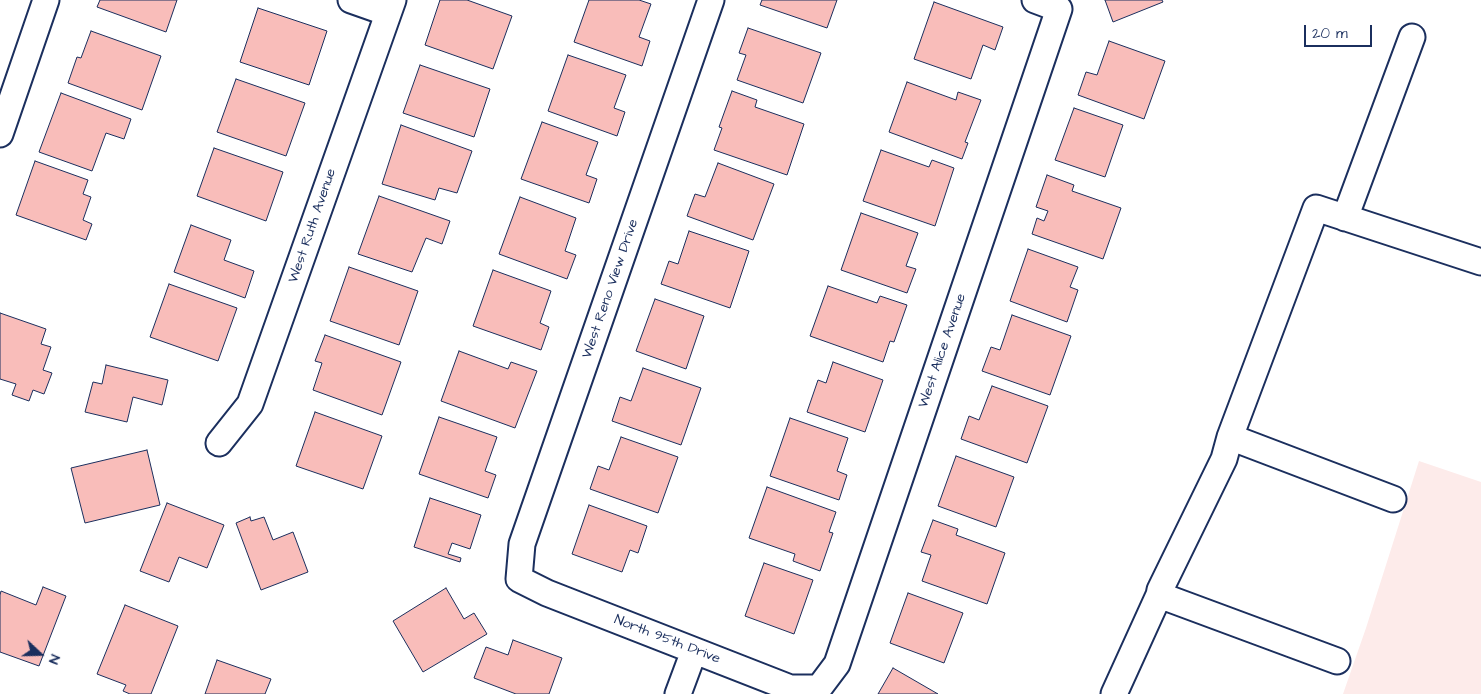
<!DOCTYPE html>
<style>
body{margin:0}
#map{position:relative;width:1481px;height:694px;overflow:hidden;background:#fff;font-family:"Architects Daughter",sans-serif}
canvas{display:block}
.north{position:absolute;left:15px;top:629px;width:50px;height:50px;-webkit-text-stroke:4px #fff;paint-order:stroke;rotate:111deg;font-size:14px;font-weight:700;line-height:20px;text-align:center;color:#1b2f5e}
.north::after{content:'';display:block;margin:auto;width:18px;height:22px;background:#1b2f5e;clip-path:polygon(50% 0,100% 100%,50% 72%,0 100%)}
.scale{position:absolute;left:1304px;top:25px;width:68px;height:22px;box-sizing:border-box;border:2px solid #1b2f5e;border-top:0;padding-left:6px;font-size:15px;line-height:18px;white-space:nowrap;color:#1b2f5e;-webkit-text-stroke:4px #fff;paint-order:stroke}
</style>
<div id="map">
<canvas width="1481" height="694"></canvas>
<div class="north">N</div>
<div class="scale">20 m</div>
</div>
<script>
const ctx = document.querySelector('canvas').getContext('2d');
ctx.lineJoin = 'round';
function fill(path, color) { ctx.fillStyle = color; ctx.fill(path, 'evenodd'); }
const toPath = rows => new Path2D(rows.map(r => 'M' + r).join(''));
function strokePath(path, color, width, dash) { ctx.strokeStyle = color; ctx.lineWidth = width; ctx.lineCap = dash ? 'butt' : 'round'; ctx.setLineDash(dash || []); ctx.stroke(path); }
function write(font, color, halo, rows, align = 'center') {
  ctx.font = font + ' "Architects Daughter",sans-serif'; ctx.lineWidth = 4; ctx.setLineDash([]); ctx.textBaseline = 'middle'; ctx.strokeStyle = halo; ctx.fillStyle = color; for (const [text, x, y, turn = 0] of rows) {
    ctx.save(); ctx.translate(x, y); ctx.rotate((+turn || 0) * Math.PI / 180); ctx.textAlign = isNaN(turn) ? turn : align; if (halo) ctx.strokeText(text, 0, 0); ctx.fillText(text, 0, 0); ctx.restore();
  }
}
fill(toPath([
 [1419,461,1481,482,1481,694,1343,694,1366,628]
]), '#fdebea');
const building = toPath([
 [100,0,177,0,166,32,97,7,100,0],
 [440,0,467,0,512,16,493,69,425,45,440,0],
 [589,0,639,0,651,4,639,37,650,41,642,66,574,42,589,0],
 [762,0,837,0,827,28,760,5,762,0],
 [1105,0,1162,0,1163,2,1113,22,1105,0],
 [934,2,1003,27,995,50,983,45,971,79,914,59,934,2],
 [258,8,327,31,309,85,240,62,258,8],
 [748,28,821,53,803,103,737,80,746,55,739,53,748,28],
 [91,31,161,56,142,110,68,83,77,57,81,58,91,31],
 [1109,41,1165,61,1144,119,1078,95,1086,72,1097,75,1109,41],
 [568,55,626,75,614,108,625,112,617,136,548,111,568,55],
 [420,65,490,89,474,137,403,113,420,65],
 [236,79,305,103,286,156,217,132,236,79],
 [907,82,956,100,958,92,981,100,965,142,968,143,962,159,889,132,907,82],
 [732,91,757,100,755,107,804,124,787,175,714,150,722,128,719,127,732,91],
 [61,93,131,119,124,139,106,133,92,171,39,152,61,93],
 [1074,108,1123,125,1105,177,1055,160,1074,108],
 [542,122,598,142,586,175,597,179,589,203,521,179,542,122],
 [401,125,472,151,457,193,439,188,435,200,382,184,401,125],
 [214,148,283,172,266,221,197,196,214,148],
 [881,150,929,167,932,160,954,168,935,226,863,201,881,150],
 [35,161,88,180,83,194,91,197,83,220,92,224,86,240,16,215,35,161],
 [718,163,774,184,753,240,687,216,695,194,705,197,718,163],
 [1047,175,1074,185,1072,191,1121,208,1103,259,1032,234,1037,218,1044,221,1048,211,1036,207,1047,175],
 [379,196,450,221,442,244,426,238,412,272,358,254,379,196],
 [520,197,576,218,565,251,576,255,567,279,499,254,520,197],
 [861,213,918,233,906,266,916,269,907,293,841,270,861,213],
 [191,225,231,240,224,260,254,271,245,298,174,272,191,225],
 [689,231,749,251,730,308,661,284,669,261,678,264,689,231],
 [1028,249,1078,267,1070,287,1078,290,1067,322,1010,301,1028,249],
 [349,267,418,291,399,345,330,321,349,267],
 [493,270,551,291,540,323,549,327,541,350,473,326,493,270],
 [169,284,237,308,218,361,150,337,169,284],
 [828,286,877,303,880,296,907,305,894,342,890,341,883,362,810,336,828,286],
 [655,299,704,316,686,369,636,351,655,299],
 [0,313,46,329,41,344,51,347,43,370,52,373,44,394,33,390,29,401,12,395,16,384,0,379,0,313],
 [1012,315,1071,336,1050,395,982,371,991,347,1000,350,1012,315],
 [325,335,401,362,382,415,313,390,322,363,315,361,325,335],
 [459,351,508,369,511,362,537,371,515,428,441,401,459,351],
 [833,362,883,380,865,432,807,412,818,380,826,383,833,362],
 [106,365,168,380,162,405,133,397,127,422,85,412,93,382,102,384,106,365],
 [643,368,701,388,681,445,612,421,620,397,631,401,643,368],
 [992,386,1048,406,1027,463,961,439,969,416,979,420,992,386],
 [315,412,382,436,363,489,296,466,315,412],
 [439,417,497,437,485,471,496,475,488,498,419,474,439,417],
 [790,418,848,438,837,471,847,475,839,500,770,476,790,418],
 [621,437,678,457,658,513,590,489,598,466,609,470,621,437],
 [147,450,160,505,85,523,71,468,147,450],
 [956,456,1014,477,996,527,938,506,956,456],
 [767,487,836,512,829,532,833,533,820,571,793,561,795,554,749,538,767,487],
 [430,498,481,515,470,549,452,543,448,554,461,558,460,562,414,547,430,498],
 [167,503,224,525,207,568,179,557,169,582,140,571,167,503],
 [589,505,647,526,638,553,630,550,622,572,572,554,589,505],
 [250,517,251,521,264,517,273,540,293,532,308,572,261,590,236,523,250,517],
 [933,520,958,529,956,535,1005,553,987,604,922,581,931,555,921,552,933,520],
 [764,563,813,580,794,634,745,616,764,563],
 [43,587,66,596,39,666,0,652,0,595,1,591,36,605,43,587],
 [446,588,464,619,474,613,487,634,423,672,393,621,446,588],
 [908,593,963,613,944,663,890,643,908,593],
 [125,605,178,626,151,694,130,694,123,691,126,685,97,674,125,605],
 [513,640,562,658,549,694,516,694,474,678,486,647,508,655,513,640],
 [217,660,271,679,265,694,205,694,217,660],
 [893,668,938,694,878,694,893,668]
]);
fill(building, '#f9bdba');
strokePath(building, '#1b2f5e', 1);
const minor = toPath([
 [351,0,388,13],
 [711,0,522,544,519,579,547,593,790,688,819,688,837,664,1059,9,1035,0],
 [0,134,46,0],
 [1345,218,1412,37],
 [1230,437,1393,499],
 [219,443,250,404,393,0],
 [1159,595,1337,661],
 [678,694,694,651],
 [1114,694,1159,595,1160,590,1224,459,1230,437,1316,208,1481,262]
]);
strokePath(minor, '#1b2f5e', 29);
strokePath(minor, '#fff', 25);
write('14px', '#1b2f5e', '#fff', [
 ["West Ruth Avenue",313,226,-71],
 ["West Reno View Drive",611,289,-71],
 ["West Alice Avenue",943,351,-71],
 ["North 95th Drive",667,640,21]
]);
</script>
